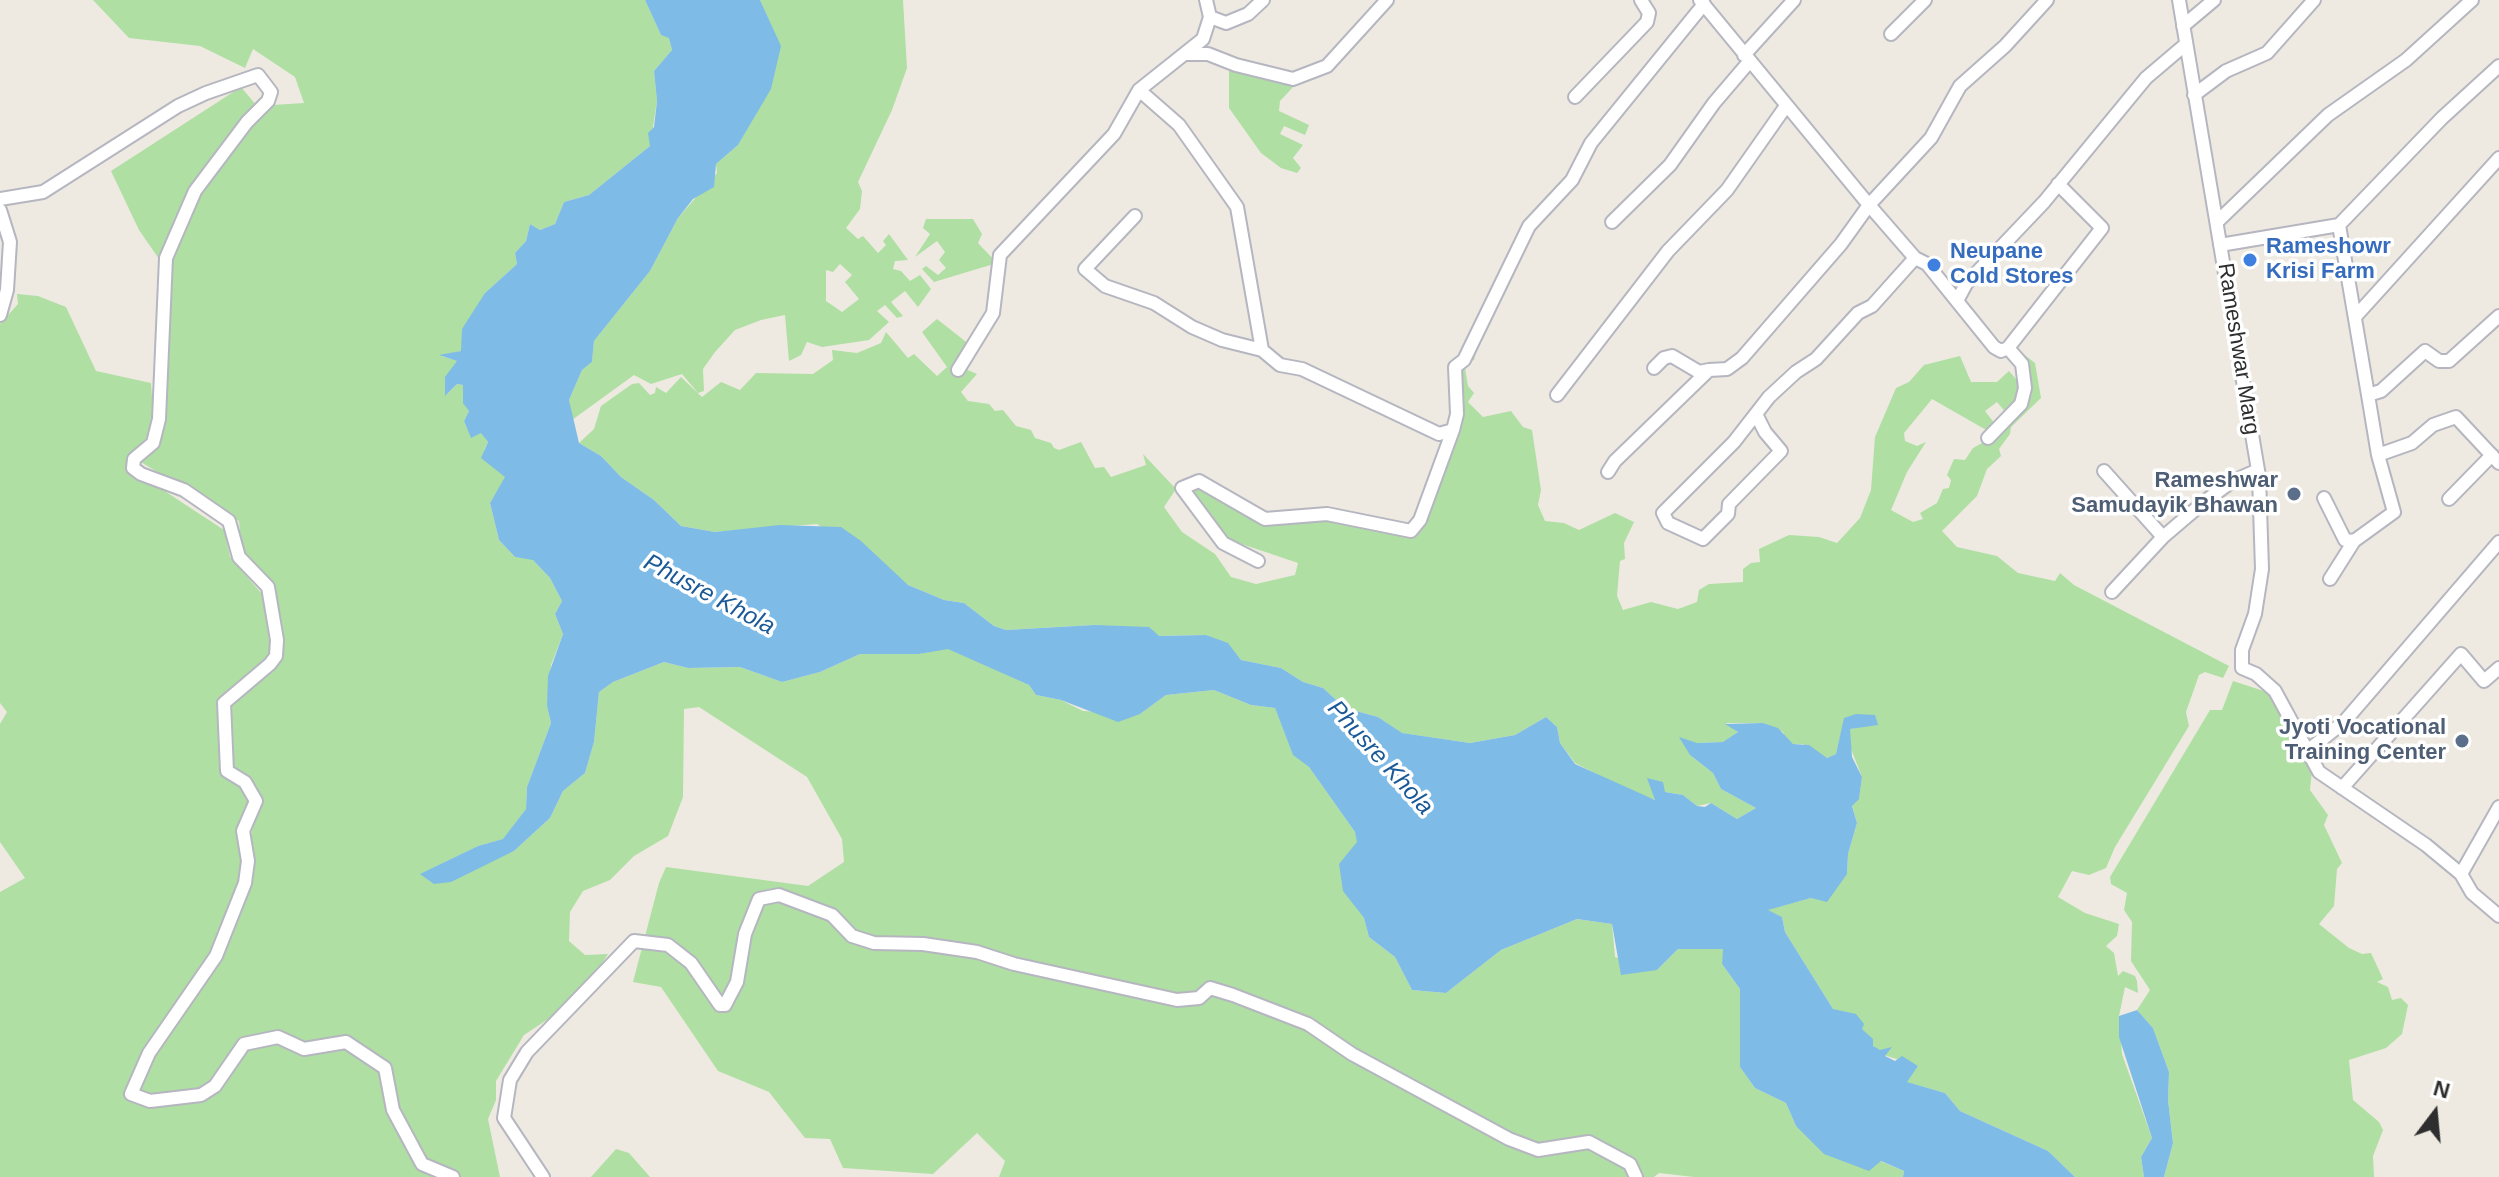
<!DOCTYPE html>
<style>
body{margin:0}
#map{position:relative;width:2499px;height:1177px;overflow:hidden;background:#eeeae2;font-family:Arial,sans-serif}
canvas{display:block}
.north{position:absolute;left:2395px;top:1073px;width:80px;height:80px;-webkit-text-stroke:6px #fff;paint-order:stroke;rotate:16deg;font-size:22px;font-weight:700;line-height:32px;text-align:center;color:#2e2e2e}
.north::after{content:'';display:block;margin:auto;width:28px;height:36px;background:#2e2e2e;clip-path:polygon(50% 0,100% 100%,50% 72%,0 100%)}
</style>
<div id="map">
<canvas width="2499" height="1177"></canvas>
<div class="north">N</div>
</div>
<script>
const ctx = document.querySelector('canvas').getContext('2d');
ctx.lineJoin = 'round';
function fill(path, color) { ctx.fillStyle = color; ctx.fill(path, 'evenodd'); }
const toPath = rows => new Path2D(rows.map(r => 'M' + r).join(''));
function strokePath(path, color, width, dash) { ctx.strokeStyle = color; ctx.lineWidth = width; ctx.lineCap = dash ? 'butt' : 'round'; ctx.setLineDash(dash || []); ctx.stroke(path); }
function write(font, color, halo, rows, align = 'center') {
  ctx.font = font + ' Arial,sans-serif'; ctx.lineWidth = 7; ctx.setLineDash([]); ctx.textBaseline = 'middle'; ctx.strokeStyle = halo; ctx.fillStyle = color; for (const [text, x, y, turn = 0] of rows) {
    ctx.save(); ctx.translate(x, y); ctx.rotate((+turn || 0) * Math.PI / 180); ctx.textAlign = isNaN(turn) ? turn : align; if (halo) ctx.strokeText(text, 0, 0); ctx.fillText(text, 0, 0); ctx.restore();
  }
}
fill(toPath([
 [93,0,645,0,661,35,669,37,672,50,654,71,657,101,650,146,589,195,564,202,555,224,540,230,530,224,526,241,515,253,517,264,485,293,461,351,441,356,458,361,446,395,457,384,463,385,469,411,464,421,471,437,481,432,488,442,484,450,506,477,490,503,499,540,515,557,532,559,550,578,562,601,555,614,563,634,551,665,547,706,551,723,527,787,526,809,504,839,478,846,421,874,483,864,514,851,550,818,563,791,585,773,594,742,599,692,613,682,664,662,688,668,740,667,782,682,820,672,860,654,919,654,948,648,1029,685,1036,695,1061,700,1083,711,1140,714,1166,695,1214,690,1251,705,1275,708,1293,754,1309,767,1355,832,1358,842,1344,891,1364,918,1369,937,1395,957,1412,990,1446,993,1501,950,1577,919,1612,924,1615,957,1657,970,1678,949,1724,949,1722,964,1740,989,1740,1067,1755,1088,1786,1103,1796,1126,1904,1171,1903,1177,1694,1177,1659,1173,1654,1177,999,1177,1005,1161,977,1133,933,1174,843,1168,830,1139,805,1138,769,1092,718,1071,661,987,633,982,659,883,666,867,808,886,844,862,842,839,807,777,699,707,684,709,683,797,668,836,634,856,610,880,583,891,570,912,569,941,585,955,608,954,580,998,524,1035,496,1081,496,1100,488,1119,500,1177,0,1177,0,892,25,878,0,842,0,724,7,712,0,703,0,324,18,304,17,294,38,296,66,307,96,371,151,383,154,424,142,445,128,459,130,475,157,486,224,530,230,557,262,594,271,652,216,706,221,733,219,765,226,777,241,787,250,803,238,824,243,874,217,963,252,876,251,835,260,797,231,771,230,704,280,656,270,583,242,552,239,521,139,461,156,446,166,269,139,230,111,171,241,87,257,106,304,103,295,77,253,49,245,68,200,46,129,38],
 [760,0,903,0,907,68,892,110,858,182,862,191,860,209,846,228,858,239,863,236,878,253,886,245,883,241,889,234,908,260,895,261,893,269,901,271,910,281,920,275,931,289,918,307,905,291,891,302,903,316,897,318,885,305,877,311,889,322,869,340,822,347,807,342,801,355,789,361,785,315,761,320,735,330,715,352,703,369,704,391,698,393,682,374,651,384,634,375,572,420,569,400,582,370,592,362,594,341,650,271,678,218,717,173,716,164,738,145,762,103,780,46],
 [840,264,852,275,845,282,859,299,842,312,826,301,826,270,833,272],
 [1229,69,1295,85,1280,101,1279,111,1309,125,1305,135,1284,126,1280,134,1303,145,1293,158,1301,168,1297,173,1281,168,1261,153,1229,108],
 [926,219,973,219,982,234,978,243,997,263,934,282,922,269,926,266,938,275,946,268,939,260,945,252,937,241,915,257,930,234,923,228],
 [937,319,970,345,963,368,977,374,961,392,968,401,989,404,995,411,1003,410,1016,426,1031,430,1035,438,1051,443,1054,448,1059,450,1081,442,1095,468,1104,467,1111,477,1146,465,1143,454,1176,489,1164,507,1182,532,1215,554,1231,577,1256,584,1295,575,1298,563,1227,539,1191,490,1204,487,1264,521,1333,517,1394,529,1412,537,1440,481,1461,371,1465,361,1478,345,1474,360,1466,363,1465,368,1468,386,1474,393,1468,402,1483,417,1511,411,1523,427,1532,430,1541,490,1538,505,1545,521,1564,523,1579,530,1615,513,1634,522,1624,543,1625,559,1620,561,1617,596,1623,610,1651,602,1678,609,1697,602,1699,590,1709,584,1743,582,1743,569,1751,563,1760,562,1759,549,1789,535,1819,537,1837,543,1860,518,1871,490,1875,437,1896,388,1909,382,1924,365,1960,356,1971,382,1997,382,2009,371,2022,386,2022,395,2007,414,1997,402,1985,411,1995,424,1988,431,1932,399,1904,433,1905,441,1917,446,1926,442,1907,472,1891,510,1913,522,1923,519,1920,513,1937,503,1943,489,1949,488,1951,480,1947,475,1954,459,1965,460,1973,448,1984,442,2027,398,2013,346,2035,363,2041,398,2011,427,2010,434,1999,449,2001,456,1987,469,1977,496,1942,531,1957,547,1997,556,2018,573,2055,581,2060,573,2074,585,2229,666,2223,678,2205,672,2199,675,2186,712,2189,726,2115,847,2106,868,2089,875,2072,871,2058,897,2085,913,2119,924,2117,936,2106,946,2114,953,2118,976,2123,971,2135,976,2137,981,2138,993,2125,987,2119,1016,2122,1054,2152,1138,2141,1157,2144,1177,2075,1177,2048,1151,1960,1111,1945,1093,1906,1082,1918,1066,1884,1055,1873,1046,1866,1033,1833,1009,1785,932,1782,917,1766,910,1811,898,1847,874,1848,854,1857,823,1852,805,1859,798,1862,777,1849,744,1850,729,1873,724,1875,715,1842,730,1836,754,1827,758,1803,744,1793,744,1785,739,1783,732,1763,723,1726,723,1738,732,1724,742,1697,743,1690,755,1713,773,1721,789,1756,808,1737,819,1711,803,1697,806,1683,795,1665,792,1656,800,1632,792,1575,763,1560,743,1557,727,1546,717,1515,735,1470,743,1401,733,1378,717,1345,708,1323,688,1303,682,1281,668,1241,660,1228,644,1206,635,1158,636,1094,625,1006,630,994,626,964,603,944,600,908,585,817,524,715,532,681,526,654,500,621,477,601,456,579,443,594,429,601,406,632,384,639,383,650,395,655,393,656,387,666,393,681,377,702,397,721,382,740,390,756,373,813,374,833,360,832,350,857,353,881,343,886,332,908,358,914,354,937,376,947,367,922,332],
 [2233,681,2273,694,2312,770,2310,790,2328,815,2324,825,2342,863,2337,869,2334,906,2319,924,2349,948,2362,954,2371,953,2383,979,2377,982,2388,987,2392,1000,2401,998,2408,1005,2402,1034,2386,1048,2349,1060,2353,1100,2379,1122,2383,1130,2373,1156,2374,1177,2164,1177,2173,1143,2168,1100,2169,1072,2153,1028,2137,1010,2150,990,2131,961,2132,922,2124,910,2127,893,2111,884,2110,877,2210,710,2222,710],
 [616,1149,629,1153,650,1177,591,1177]
]), '#afdfa3');
fill(toPath([
 [645,0,760,0,781,46,771,89,738,145,716,164,714,187,693,199,678,218,650,271,594,341,592,362,582,370,569,400,579,443,601,456,621,477,654,500,681,526,715,532,780,525,841,527,861,541,908,585,944,600,964,603,994,626,1006,630,1094,625,1149,627,1159,636,1206,635,1228,643,1241,660,1281,668,1303,682,1323,688,1345,708,1378,717,1402,733,1470,743,1515,735,1546,717,1557,727,1560,743,1575,764,1655,800,1647,778,1663,782,1665,792,1683,795,1697,806,1705,807,1711,803,1737,819,1756,808,1721,789,1713,773,1690,755,1679,737,1697,743,1723,742,1738,732,1725,724,1763,723,1778,728,1793,744,1809,745,1827,758,1836,754,1844,718,1856,714,1875,715,1878,725,1850,729,1852,757,1862,777,1859,799,1852,806,1857,823,1848,854,1847,874,1827,902,1811,898,1768,910,1782,917,1785,932,1833,1009,1856,1014,1864,1024,1862,1029,1873,1039,1873,1046,1880,1050,1892,1047,1885,1056,1895,1061,1902,1056,1918,1066,1907,1082,1945,1093,1960,1111,2048,1151,2075,1177,1903,1177,1904,1171,1881,1161,1869,1171,1824,1154,1796,1126,1786,1103,1755,1088,1740,1067,1740,989,1722,964,1723,949,1678,949,1657,970,1621,975,1612,924,1577,919,1501,950,1446,993,1412,990,1395,957,1369,937,1364,918,1343,891,1339,864,1357,842,1355,832,1309,767,1293,755,1275,708,1251,705,1214,690,1166,695,1140,714,1118,722,1061,700,1036,695,1029,685,948,649,919,654,860,654,820,672,782,682,740,667,688,668,664,662,613,682,599,692,594,742,585,773,563,791,550,818,514,851,451,882,434,884,420,874,478,846,503,839,526,809,527,787,551,723,547,706,548,676,563,634,555,614,562,601,550,578,533,560,515,557,499,540,490,503,505,477,481,458,488,442,481,433,471,438,464,421,469,411,463,403,463,385,457,384,445,396,445,377,457,361,439,355,461,351,462,329,485,293,517,264,515,253,526,241,530,224,540,230,555,224,564,202,589,195,650,146,648,133,654,127,657,101,654,71,672,50,669,38,661,35],
 [2137,1010,2153,1028,2169,1072,2168,1100,2173,1143,2164,1177,2144,1177,2141,1157,2152,1138,2119,1037,2119,1016]
]), '#7ebbe6');
const minor = toPath([
 [1700,0,1869,205,1931,138,1960,86,2005,46,2047,0],
 [2179,0,2259,476,2262,569,2255,614,2242,650,2242,668,2256,674,2275,691,2319,772,2426,845,2461,874,2472,893,2499,916],
 [1210,17,1226,23,1248,14,1263,0],
 [2183,26,2214,0],
 [1891,34,1925,0],
 [1185,54,1208,54,1236,65,1293,79,1327,66,1387,0],
 [1744,55,1794,0],
 [1139,90,1179,125,1237,207,1262,350,1280,365,1302,369,1439,434,1453,430,1457,414,1455,367,1464,360,1529,226,1572,180,1591,143,1704,4],
 [2194,95,2226,71,2267,53,2314,0],
 [1575,97,1647,22,1649,13,1641,0],
 [0,199,43,192,178,106,206,93,258,75,271,92,268,101,247,122,195,191,166,258,159,419,153,443,134,459,133,468,141,474,184,490,229,521,239,557,268,587,277,640,276,656,270,664,224,703,227,771,245,782,256,801,243,831,248,861,245,883,216,956,149,1053,131,1094,150,1101,201,1095,215,1086,244,1044,278,1037,304,1049,346,1042,385,1068,393,1110,422,1164,453,1177],
 [0,210,10,242,7,290,0,315],
 [1135,216,1085,269,1105,286,1154,303,1192,327,1222,340,1262,350],
 [1612,222,1670,165,1714,103,1749,62],
 [2217,222,2328,115,2406,60,2472,0],
 [2339,225,2442,118,2499,66],
 [2220,245,2339,225,2368,395,2381,391,2425,351,2439,361,2449,361,2499,316],
 [1957,301,1966,284,2044,202,2146,78,2186,44],
 [2355,317,2499,158],
 [1654,368,1664,358,1672,356,1699,372,1709,370],
 [958,370,993,313,1000,255,1114,134,1139,90,1203,39,1210,17,1206,0],
 [1557,395,1668,251,1727,190,1786,106],
 [2368,395,2378,455,2412,443,2433,425,2456,417,2499,463],
 [1756,414,1765,432,1781,451,1729,504,1728,514,1703,539,1668,523,1663,513,1734,442,1769,397,1796,372,1816,359,1858,313,1872,306,1915,258],
 [1988,438,2021,404,2025,388,2022,364,2008,348],
 [2104,471,2163,537],
 [1608,472,1615,461,1709,370,1727,369,1742,358,1841,244,1869,205,1915,258,1927,264,1994,347,2001,351,2008,348,2102,228,2058,184],
 [2324,498,2345,540,2354,541],
 [2449,499,2492,455],
 [1258,561,1223,543,1182,488,1199,481,1265,519,1327,514,1411,531,1420,520,1453,430],
 [2330,579,2354,541,2394,512,2378,455],
 [2112,592,2163,537,2204,502,2231,482,2258,470],
 [2306,752,2344,722,2499,542],
 [2342,788,2461,654,2484,681,2499,668],
 [2461,874,2499,807],
 [543,1177,504,1118,510,1080,527,1052,634,941,668,945,691,963,720,1005,725,1005,737,982,745,934,759,899,779,895,832,915,852,936,874,943,923,944,977,952,1014,964,1177,1000,1199,998,1210,988,1233,995,1308,1024,1352,1054,1509,1139,1538,1150,1589,1142,1630,1164,1636,1177]
]);
strokePath(minor, '#b5b6c0', 16);
strokePath(minor, '#fff', 12);
for (const [x, y, r, color] of [
 [2250,260,8,"#3f7fe0"],
 [1934,265,8,"#3f7fe0"],
 [2294,494,8,"#5c6f8a"],
 [2462,741,8,"#5c6f8a"]
]) { const dot = new Path2D(); dot.arc(x, y, r, 0, 2 * Math.PI); ctx.fillStyle = color; ctx.fill(dot); strokePath(dot, '#fff', 3); }
write('bold 22px', '#366cbe', '#fff', [
 ["Rameshowr",2266,247],
 ["Krisi Farm",2266,272],
 ["Neupane",1950,252],
 ["Cold Stores",1950,277]
], 'left');
write('22px', '#2e2e2e', '#fff', [
 ["Rameshwar Marg",2238,349,81]
]);
write('bold 22px', '#4e5e75', '#fff', [
 ["Rameshwar",2278,481],
 ["Samudayik Bhawan",2278,506],
 ["Jyoti Vocational",2446,728],
 ["Training Center",2446,753]
], 'right');
write('italic 24px', '#195997', '#fff', [
 ["Phusre Khola",709,595,28],
 ["Phusre Khola",1380,758,48]
]);
</script>
